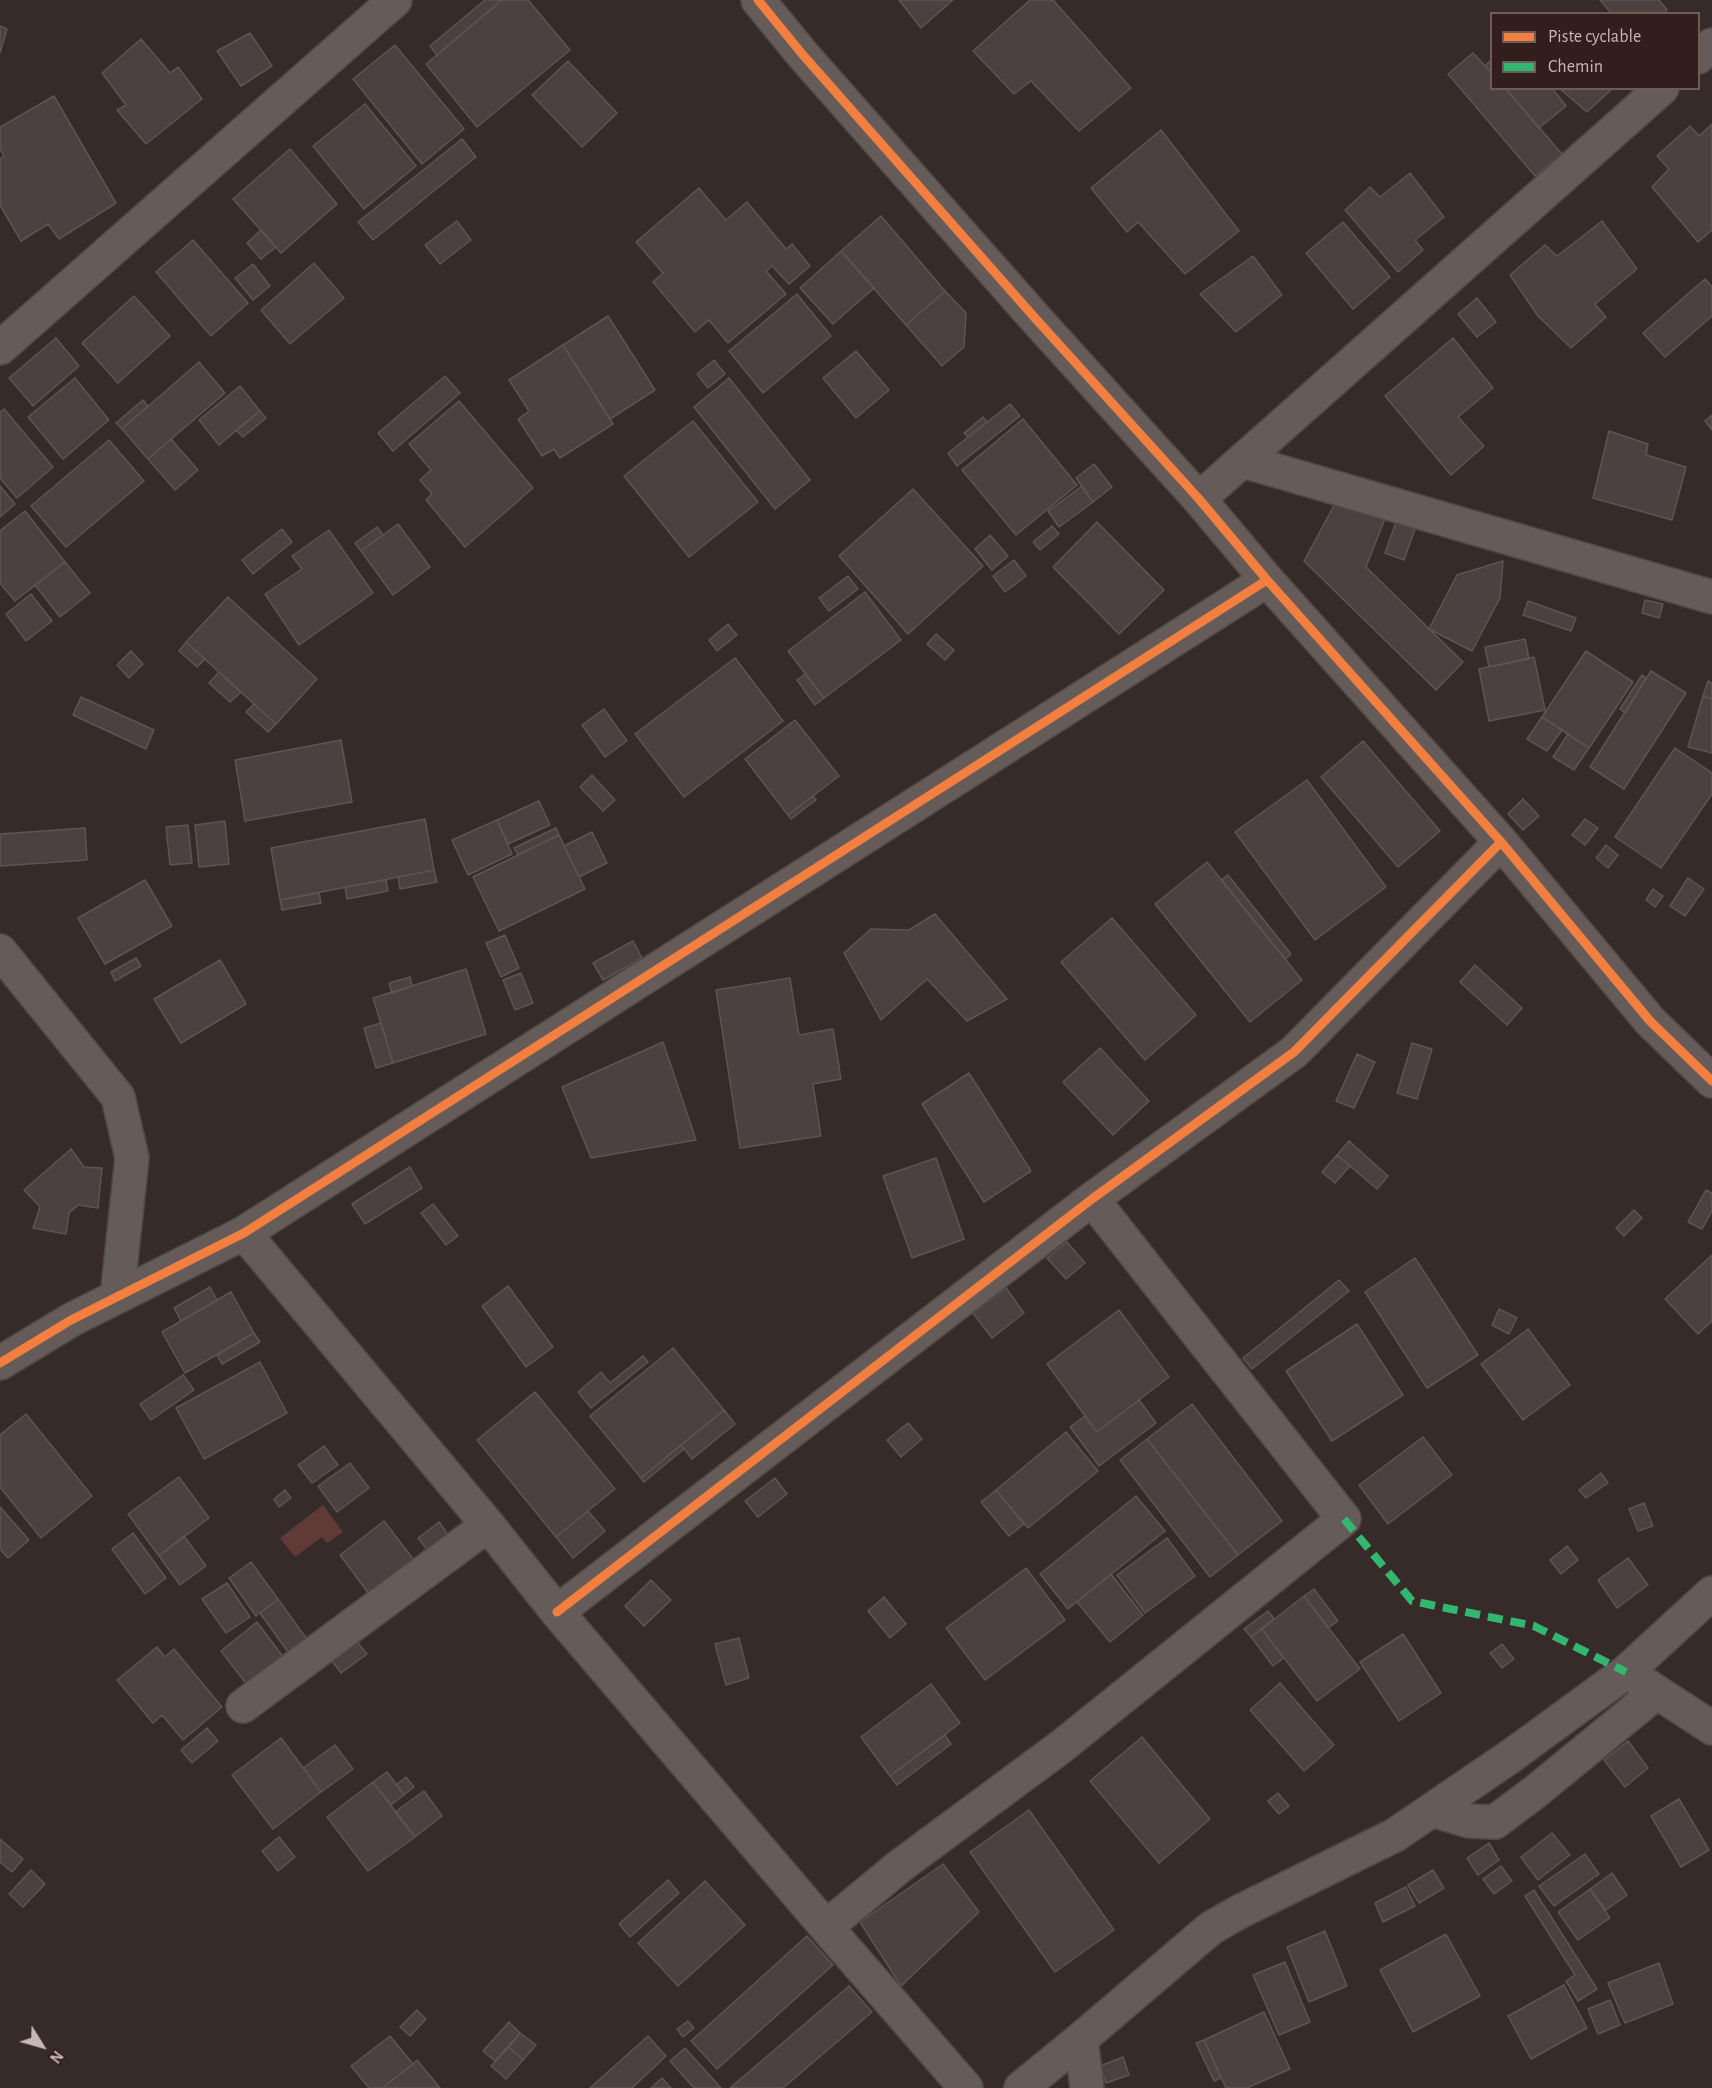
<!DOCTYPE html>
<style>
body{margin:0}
#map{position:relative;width:1712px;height:2088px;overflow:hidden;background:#372b2a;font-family:"Alegreya Sans",sans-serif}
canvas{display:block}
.legend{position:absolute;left:1490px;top:12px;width:210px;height:78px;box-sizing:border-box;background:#321f1d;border:2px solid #6e5c59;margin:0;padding:8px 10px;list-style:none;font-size:18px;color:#c8b7b4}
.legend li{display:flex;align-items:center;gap:12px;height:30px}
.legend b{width:30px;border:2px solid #6e5c59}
.north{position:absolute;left:12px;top:2016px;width:60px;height:60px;-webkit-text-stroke:4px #321f1d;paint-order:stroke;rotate:127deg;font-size:16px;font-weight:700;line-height:24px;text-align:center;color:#c8b7b4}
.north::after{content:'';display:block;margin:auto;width:21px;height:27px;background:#c8b7b4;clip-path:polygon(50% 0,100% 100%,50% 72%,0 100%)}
</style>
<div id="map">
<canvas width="1712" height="2088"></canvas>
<ul class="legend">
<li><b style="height:8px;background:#f27e40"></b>Piste cyclable</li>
<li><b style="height:8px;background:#33b770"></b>Chemin</li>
</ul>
<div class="north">N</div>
</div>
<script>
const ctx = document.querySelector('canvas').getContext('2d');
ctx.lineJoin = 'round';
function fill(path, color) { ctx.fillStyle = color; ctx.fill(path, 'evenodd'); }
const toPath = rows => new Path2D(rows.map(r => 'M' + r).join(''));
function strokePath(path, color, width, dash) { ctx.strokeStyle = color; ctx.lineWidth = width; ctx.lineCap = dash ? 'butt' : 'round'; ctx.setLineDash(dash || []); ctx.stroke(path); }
fill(toPath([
 [323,1505,343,1532,327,1543,322,1537,295,1557,280,1538]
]), '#603a37');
const building = toPath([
 [485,0,502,0,437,55,430,46,485,0],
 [502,0,528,0,570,50,477,127,426,64,502,0],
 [899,0,953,0,921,28,899,0],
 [1030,0,1053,0,1131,88,1079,131,1031,81,1014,94,973,51,1030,0],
 [1600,0,1659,0,1667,10,1662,14,1612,14,1600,0],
 [0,26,7,29,0,53,0,26],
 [250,33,272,66,241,86,217,51,250,33],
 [141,39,170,73,178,67,202,99,146,144,117,110,126,105,102,73,141,39],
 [395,45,464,129,422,164,353,79,395,45],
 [1473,53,1492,73,1492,88,1505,88,1562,154,1535,176,1448,74,1473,53],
 [1492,59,1492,73,1485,66,1492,59],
 [568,61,617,113,582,147,532,95,568,61],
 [1505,88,1552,88,1566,106,1539,128,1505,88],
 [1559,88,1613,88,1587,112,1559,88],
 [54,96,116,203,59,239,48,224,21,241,0,205,0,159,4,156,0,149,0,127,54,96],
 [365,104,416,166,364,209,313,146,365,104],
 [1712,124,1712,230,1698,242,1652,187,1669,169,1657,156,1690,126,1699,136,1712,124],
 [1161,130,1239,231,1185,274,1138,222,1127,232,1091,188,1161,130],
 [462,139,476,157,373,240,358,222,462,139],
 [290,149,337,204,281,253,233,199,290,149],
 [1410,173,1444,217,1415,240,1423,250,1398,272,1345,210,1370,187,1380,197,1410,173],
 [699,188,726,220,747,202,786,249,792,244,810,266,789,284,772,266,766,271,786,294,728,343,709,320,695,332,653,282,663,273,636,242,699,188],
 [881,216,945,291,906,325,841,251,881,216],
 [457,221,471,240,440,264,425,245,457,221],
 [1602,221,1637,269,1595,304,1606,317,1571,348,1538,316,1510,275,1545,245,1557,256,1602,221],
 [1343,222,1390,277,1353,309,1306,253,1343,222],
 [261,230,276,247,261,259,247,243,261,230],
 [193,240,248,303,211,336,156,272,193,240],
 [841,251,874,288,833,324,800,288,841,251],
 [1253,256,1282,295,1236,332,1200,294,1253,256],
 [314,263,344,298,290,344,261,310,314,263],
 [253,264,270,286,253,300,235,278,253,264],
 [1705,279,1712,287,1712,316,1665,357,1643,333,1705,279],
 [945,291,966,313,964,347,942,366,906,325,945,291],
 [797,294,831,336,763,393,729,351,797,294],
 [134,296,170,336,118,383,82,343,134,296],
 [1477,298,1496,322,1477,337,1458,314,1477,298],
 [608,316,655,390,610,419,563,345,608,316],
 [56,338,79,366,33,406,9,378,56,338],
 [1453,338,1493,388,1458,417,1484,446,1451,475,1385,396,1453,338],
 [563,345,613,424,560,458,554,449,542,456,518,419,529,411,509,380,563,345],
 [856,351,889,390,856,418,823,378,856,351],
 [714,360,725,374,708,388,697,374,714,360],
 [199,362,225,393,148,459,122,429,199,362],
 [445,376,460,393,393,451,378,433,445,376],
 [75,378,109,420,63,459,28,417,75,378],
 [729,378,810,480,775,509,694,407,729,378],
 [240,386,260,411,219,445,199,420,240,386],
 [143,400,148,406,122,429,116,423,143,400],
 [459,401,533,488,465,547,426,500,432,494,420,480,431,470,409,444,459,401],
 [1010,404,1020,416,957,466,948,453,1010,404],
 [4,409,53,467,17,498,0,478,0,412,4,409],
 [260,411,266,418,243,437,236,430,260,411],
 [1712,415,1712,430,1705,421,1712,415],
 [983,417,987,422,968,437,964,433,983,417],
 [1023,419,1077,485,1016,535,962,470,1023,419],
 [693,421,758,502,689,557,624,476,693,421],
 [1609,431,1648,444,1646,455,1686,467,1672,520,1593,498,1609,431],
 [171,439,198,470,175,490,148,459,171,439],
 [109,440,144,481,66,547,31,506,109,440],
 [1094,464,1112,487,1093,502,1076,478,1094,464],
 [0,486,15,504,0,517,0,486],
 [1082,486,1093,502,1059,527,1048,511,1082,486],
 [913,489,983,566,908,634,839,556,913,489],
 [1337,500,1386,516,1366,567,1463,662,1436,690,1304,561,1337,500],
 [25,511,65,562,15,601,0,583,0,531,25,511],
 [1097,522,1164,590,1119,634,1053,567,1097,522],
 [1396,522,1415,529,1404,560,1385,553,1396,522],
 [398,524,430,567,393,595,361,551,398,524],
 [1052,526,1059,534,1040,550,1033,542,1052,526],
 [377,527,383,535,361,551,355,543,377,527],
 [282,529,292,542,253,574,242,560,282,529],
 [329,530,373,593,299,645,265,594,302,569,292,556,329,530],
 [990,535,1008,556,992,570,975,549,990,535],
 [1014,560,1026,576,1005,592,993,576,1014,560],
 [1503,561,1500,598,1472,651,1429,629,1457,575,1503,561],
 [65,562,90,593,60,617,35,585,65,562],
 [848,576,858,589,829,611,819,598,848,576],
 [865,592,901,640,824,698,788,651,865,592],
 [31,594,52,621,26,641,6,614,31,594],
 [228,597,317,679,276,724,186,642,228,597],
 [1645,600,1663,604,1659,618,1642,613,1645,600],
 [1528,601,1576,618,1571,631,1523,615,1528,601],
 [728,624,737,635,717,651,709,640,728,624],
 [936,634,954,650,945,660,927,644,936,634],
 [1525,639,1529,659,1489,667,1485,647,1525,639],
 [186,642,205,659,197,667,179,651,186,642],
 [131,651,143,664,129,678,117,665,131,651],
 [1586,651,1633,682,1589,748,1542,717,1586,651],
 [1534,657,1545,710,1489,721,1479,669,1534,657],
 [735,658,783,721,684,797,635,734,735,658],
 [1651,671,1686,693,1624,789,1590,767,1651,671],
 [219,672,241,692,230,702,209,683,219,672],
 [805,674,824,698,815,705,797,680,805,674],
 [1642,675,1646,678,1625,713,1620,709,1642,675],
 [1708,681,1712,683,1712,699,1703,696,1708,681],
 [1703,696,1712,699,1712,753,1688,747,1703,696],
 [81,697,154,730,146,749,73,715,81,697],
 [254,704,276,724,268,732,246,712,254,704],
 [604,709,627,741,605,757,582,725,604,709],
 [1542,717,1562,730,1547,751,1527,739,1542,717],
 [795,720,839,776,788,815,745,759,795,720],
 [1568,734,1589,748,1574,770,1553,757,1568,734],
 [341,740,352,802,245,821,235,760,341,740],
 [1363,741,1440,831,1398,867,1321,777,1363,741],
 [1675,748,1712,773,1712,794,1661,868,1615,837,1675,748],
 [592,775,615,800,603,811,580,787,592,775],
 [1307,780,1386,887,1315,940,1235,832,1307,780],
 [813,796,816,800,791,819,788,815,813,796],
 [1523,799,1539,816,1523,830,1508,814,1523,799],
 [539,801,550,825,508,844,497,820,539,801],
 [425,819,434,870,280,900,271,848,425,819],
 [1585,819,1598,828,1585,845,1572,835,1585,819],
 [497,820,512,854,468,875,452,840,497,820],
 [225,821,229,864,199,867,195,825,225,821],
 [188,825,192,863,170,865,166,827,188,825],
 [85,828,87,860,0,866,0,834,85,828],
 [556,828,559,835,518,855,514,848,556,828],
 [592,832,607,863,579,877,564,846,592,832],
 [559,835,585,889,499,931,473,877,559,835],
 [1606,845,1618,855,1608,868,1596,858,1606,845],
 [1207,862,1302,980,1250,1022,1155,904,1207,862],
 [434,870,437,882,400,889,398,877,434,870],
 [1228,875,1291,954,1285,959,1221,880,1228,875],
 [1688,878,1704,889,1685,916,1670,906,1688,878],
 [145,880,172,926,105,964,78,918,145,880],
 [386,880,388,891,347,899,345,887,386,880],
 [1653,889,1663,896,1655,907,1646,900,1653,889],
 [319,893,321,903,282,910,280,900,319,893],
 [935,914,1007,999,967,1021,927,979,881,1020,844,953,871,929,909,930,935,914],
 [1112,918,1196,1015,1145,1060,1061,962,1112,918],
 [505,935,519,968,501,977,486,943,505,935],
 [633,941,642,958,603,980,593,963,633,941],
 [136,958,141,966,115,981,111,972,136,958],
 [220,960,246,1004,181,1043,154,999,220,960],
 [1475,965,1522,1008,1507,1025,1460,982,1475,965],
 [466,969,486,1034,393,1063,373,998,466,969],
 [521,973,533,1003,515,1010,503,980,521,973],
 [410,977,412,986,392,993,389,983,410,977],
 [790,978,799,1035,833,1029,841,1079,813,1084,821,1136,740,1148,716,990,790,978],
 [381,1023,393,1063,376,1068,364,1028,381,1023],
 [663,1042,696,1140,591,1158,562,1087,663,1042],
 [1412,1043,1432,1049,1417,1099,1397,1093,1412,1043],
 [1100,1048,1149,1101,1113,1135,1063,1082,1100,1048],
 [1357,1054,1375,1062,1354,1108,1336,1101,1357,1054],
 [969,1073,1031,1171,984,1202,922,1104,969,1073],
 [1349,1141,1388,1176,1377,1189,1337,1155,1349,1141],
 [71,1149,84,1167,102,1168,98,1208,78,1205,69,1213,66,1234,33,1228,40,1207,24,1190,71,1149],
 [1337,1155,1350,1166,1335,1183,1322,1172,1337,1155],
 [936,1158,964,1239,912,1258,883,1176,936,1158],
 [410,1167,422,1188,365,1224,352,1204,410,1167],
 [1706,1190,1712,1193,1712,1211,1702,1229,1688,1222,1706,1190],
 [433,1204,458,1236,446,1245,421,1213,433,1204],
 [1634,1210,1642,1218,1624,1236,1616,1228,1634,1210],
 [1067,1242,1085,1263,1066,1279,1047,1258,1067,1242],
 [1712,1255,1712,1321,1698,1334,1665,1299,1712,1255],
 [1415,1258,1478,1355,1427,1388,1365,1292,1415,1258],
 [1339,1280,1349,1291,1252,1369,1243,1358,1339,1280],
 [508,1286,553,1347,526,1367,482,1306,508,1286],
 [210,1287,217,1300,181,1321,174,1308,210,1287],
 [1006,1288,1024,1313,992,1338,973,1313,1006,1288],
 [231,1292,254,1333,185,1373,162,1332,231,1292],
 [1499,1309,1517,1318,1509,1334,1492,1325,1499,1309],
 [1119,1310,1169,1377,1097,1432,1047,1364,1119,1310],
 [1357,1324,1403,1395,1332,1441,1286,1371,1357,1324],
 [1528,1329,1570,1385,1523,1420,1481,1364,1528,1329],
 [254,1333,260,1342,222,1364,217,1355,254,1333],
 [673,1348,724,1410,641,1478,590,1416,673,1348],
 [643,1356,648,1362,591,1408,578,1392,601,1372,610,1383,643,1356],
 [260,1362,287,1413,204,1459,176,1408,260,1362],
 [183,1375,194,1390,151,1420,140,1404,183,1375],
 [535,1392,615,1489,556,1537,477,1440,535,1392],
 [1139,1400,1156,1423,1099,1466,1070,1427,1085,1416,1097,1432,1139,1400],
 [1192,1404,1282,1521,1238,1555,1147,1439,1192,1404],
 [724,1410,735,1424,692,1459,681,1445,724,1410],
 [26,1414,92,1496,41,1538,0,1487,0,1435,26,1414],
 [908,1423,922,1439,901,1457,887,1440,908,1423],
 [1066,1432,1098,1471,1028,1528,996,1490,1066,1432],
 [1423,1437,1452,1475,1388,1524,1359,1485,1423,1437],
 [1147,1439,1238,1555,1210,1577,1120,1460,1147,1439],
 [681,1445,684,1449,644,1482,641,1478,681,1445],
 [324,1446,338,1465,312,1483,298,1465,324,1446],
 [350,1463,369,1488,337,1512,318,1486,350,1463],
 [1601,1473,1608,1483,1586,1498,1579,1490,1601,1473],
 [179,1477,209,1518,159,1556,128,1514,179,1477],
 [775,1478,787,1494,758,1517,745,1501,775,1478],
 [285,1490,291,1498,279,1507,274,1499,285,1490],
 [996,1490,1024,1524,1009,1536,981,1502,996,1490],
 [1136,1496,1165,1531,1068,1609,1040,1574,1136,1496],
 [1644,1503,1653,1526,1638,1531,1629,1509,1644,1503],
 [0,1507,29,1540,8,1558,0,1549,0,1507],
 [588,1511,605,1531,573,1558,556,1537,588,1511],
 [384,1521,417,1564,372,1598,340,1555,384,1521],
 [439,1522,449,1536,429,1552,418,1538,439,1522],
 [133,1533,166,1578,145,1594,112,1549,133,1533],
 [184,1536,206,1566,180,1585,159,1556,184,1536],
 [1167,1538,1195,1576,1145,1613,1117,1575,1167,1538],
 [1567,1546,1578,1560,1561,1574,1550,1560,1567,1546],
 [1628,1558,1648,1585,1617,1608,1598,1580,1628,1558],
 [251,1562,278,1599,256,1616,229,1578,251,1562],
 [1026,1568,1065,1620,985,1680,946,1628,1026,1568],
 [1111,1574,1143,1615,1110,1642,1077,1602,1111,1574],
 [651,1580,671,1600,644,1626,625,1606,651,1580],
 [227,1583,250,1617,226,1633,202,1599,227,1583],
 [1314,1589,1338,1621,1328,1628,1304,1596,1314,1589],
 [1304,1596,1360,1669,1317,1701,1262,1629,1304,1596],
 [884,1597,906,1624,890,1638,868,1611,884,1597],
 [278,1599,306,1638,288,1652,260,1613,278,1599],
 [1268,1611,1274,1619,1251,1637,1244,1629,1268,1611],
 [257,1622,284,1658,248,1686,221,1651,257,1622],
 [1262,1629,1284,1658,1273,1666,1251,1637,1262,1629],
 [1403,1634,1441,1693,1399,1721,1360,1662,1403,1634],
 [354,1638,367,1654,341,1673,329,1657,354,1638],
 [739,1638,749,1678,726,1685,715,1644,739,1638],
 [1502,1644,1514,1659,1502,1668,1490,1653,1502,1644],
 [157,1647,165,1657,174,1649,222,1707,183,1740,162,1715,153,1723,117,1680,157,1647],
 [1280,1683,1334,1745,1304,1771,1250,1710,1280,1683],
 [931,1684,960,1723,890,1776,861,1737,931,1684],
 [207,1728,218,1741,192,1763,181,1750,207,1728],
 [945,1735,951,1744,897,1785,890,1776,945,1735],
 [1142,1737,1210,1819,1159,1863,1090,1781,1142,1737],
 [281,1738,321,1792,273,1829,232,1775,281,1738],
 [1628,1741,1648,1768,1625,1787,1604,1760,1628,1741],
 [335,1745,353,1769,321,1792,303,1768,335,1745],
 [387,1772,404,1795,391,1805,373,1782,387,1772],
 [406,1777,414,1787,404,1795,396,1785,406,1777],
 [373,1782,415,1837,368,1871,327,1817,373,1782],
 [424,1791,442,1816,415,1837,395,1812,424,1791],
 [1278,1793,1289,1806,1279,1814,1268,1801,1278,1793],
 [1679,1799,1709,1850,1681,1867,1651,1816,1679,1799],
 [1029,1810,1114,1930,1055,1972,970,1852,1029,1810],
 [1552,1833,1570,1855,1538,1880,1521,1857,1552,1833],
 [279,1837,295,1857,278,1871,262,1851,279,1837],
 [0,1839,23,1859,12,1872,0,1862,0,1839],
 [1489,1843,1499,1860,1478,1875,1467,1858,1489,1843],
 [1585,1854,1599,1874,1554,1906,1539,1886,1585,1854],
 [943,1864,979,1912,901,1986,860,1922,943,1864],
 [1501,1866,1512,1881,1494,1894,1483,1879,1501,1866],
 [31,1870,45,1884,23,1907,9,1894,31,1870],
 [1433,1870,1444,1888,1419,1903,1408,1885,1433,1870],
 [1612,1873,1627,1895,1606,1910,1590,1889,1612,1873],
 [668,1880,679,1893,630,1937,619,1924,668,1880],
 [705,1881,745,1925,678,1986,638,1943,705,1881],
 [1406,1887,1415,1906,1383,1922,1375,1903,1406,1887],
 [1590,1889,1610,1918,1578,1940,1558,1912,1590,1889],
 [1534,1890,1597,1989,1578,2001,1566,1981,1575,1975,1525,1896,1534,1890],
 [1325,1931,1347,1986,1309,2002,1287,1947,1325,1931],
 [1446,1934,1480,1996,1413,2032,1380,1970,1446,1934],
 [807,1936,833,1965,717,2069,691,2041,807,1936],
 [1285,1962,1310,2022,1279,2035,1253,1975,1285,1962],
 [1659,1963,1673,2004,1625,2023,1608,1983,1659,1963],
 [1564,1985,1587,2028,1531,2059,1508,2016,1564,1985],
 [849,1986,872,2012,783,2088,730,2088,849,1986],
 [1610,2000,1620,2025,1598,2034,1588,2009,1610,2000],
 [417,2010,426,2019,410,2036,400,2027,417,2010],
 [1264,2012,1290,2069,1247,2088,1226,2088,1204,2040,1264,2012],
 [688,2021,694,2028,683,2037,677,2029,688,2021],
 [509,2022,520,2033,495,2061,483,2051,509,2022],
 [520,2033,536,2045,523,2060,509,2047,520,2033],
 [390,2036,413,2064,382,2088,369,2088,351,2066,390,2036],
 [648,2036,666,2056,632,2088,590,2088,648,2036],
 [1204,2040,1221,2078,1214,2081,1196,2043,1204,2040],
 [509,2047,523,2060,506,2079,491,2066,509,2047],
 [685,2048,721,2088,694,2088,670,2061,685,2048],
 [1123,2057,1129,2075,1106,2083,1100,2066,1123,2057],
 [417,2060,440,2088,382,2088,413,2064,417,2060],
 [662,2078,671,2088,651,2088,662,2078]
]);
fill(building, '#4c4140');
strokePath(building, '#5f5452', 1.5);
const minor = toPath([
 [758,0,803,55,1035,318,1199,499,1267,580,1501,842,1650,1021,1712,1081],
 [1698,57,1712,45],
 [0,348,395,0],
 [1243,461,1712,597],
 [1199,499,1662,88],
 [0,951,118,1097,132,1158,117,1297],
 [244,1233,488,1525,557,1612,826,1927,966,2088],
 [0,1363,71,1320,244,1233,1267,580],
 [557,1612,1092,1199,1294,1052,1501,842],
 [1640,1681,1712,1728],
 [243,1706,488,1525],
 [1432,1810,1469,1821,1495,1822,1535,1792,1657,1692],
 [826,1927,900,1866,1062,1746,1344,1519,1092,1199],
 [1021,2088,1081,2039],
 [1087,2088,1081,2039,1211,1928,1239,1912,1395,1835,1511,1756,1626,1672,1712,1593]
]);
strokePath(minor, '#504746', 36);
strokePath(minor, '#655c5a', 33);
strokePath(toPath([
 [1344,1519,1412,1601,1534,1626,1626,1672]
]), '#33b770', 8, [15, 8]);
strokePath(toPath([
 [758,0,803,55,1035,318,1199,499,1267,580,1501,842,1650,1021,1712,1081],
 [0,1363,71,1320,244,1233,1267,580],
 [557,1612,1092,1199,1294,1052,1501,842]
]), '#f27e40', 9);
</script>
